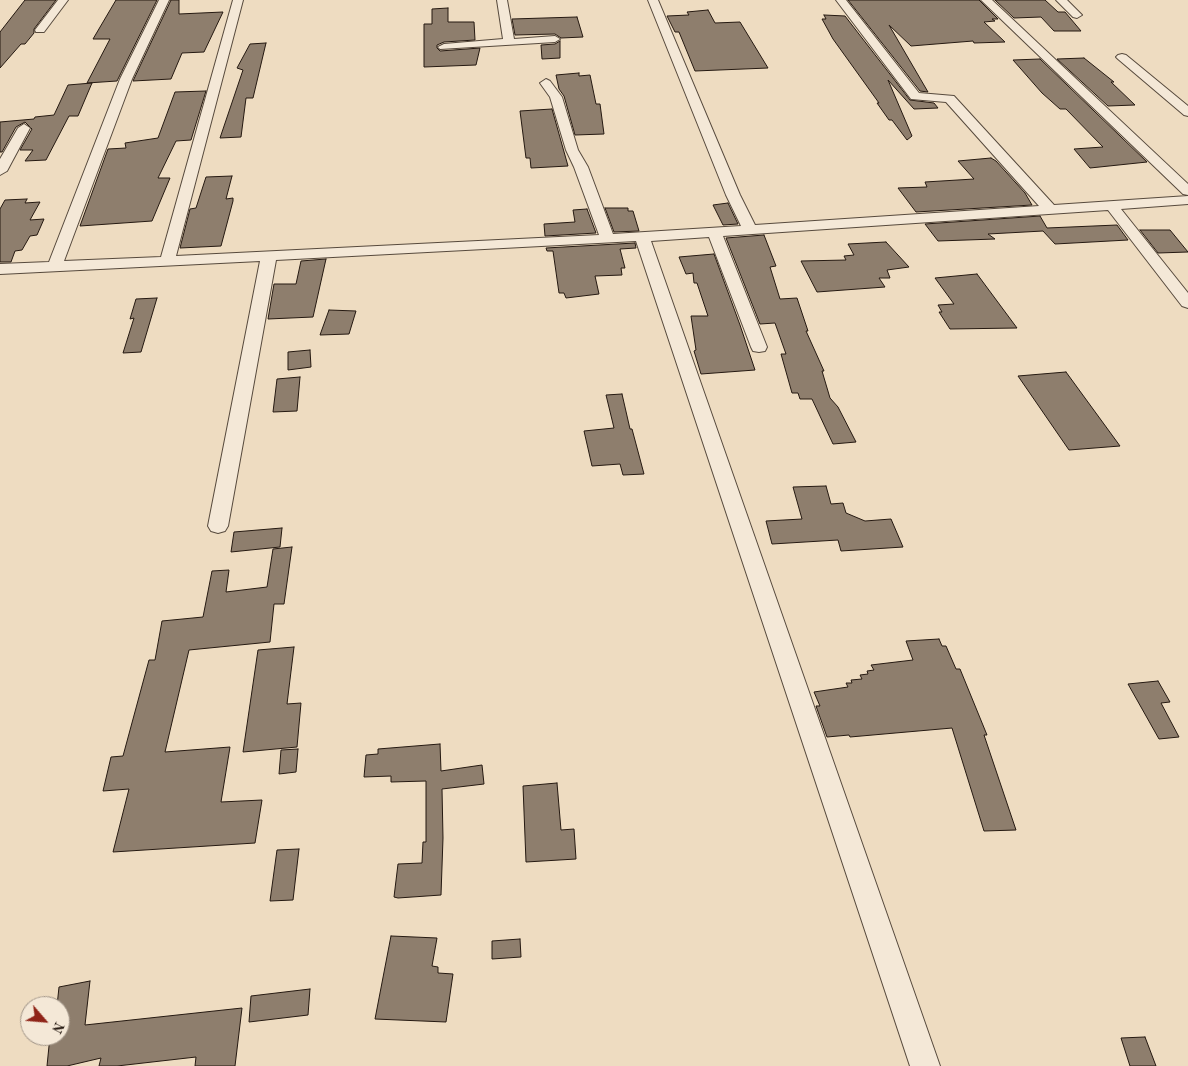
<!DOCTYPE html>
<style>
body{margin:0}
#map{position:relative;width:1188px;height:1066px;overflow:hidden;background:#eedcc1;font-family:"Old Standard TT",serif}
canvas{display:block}
.north{position:absolute;left:20px;top:996px;width:50px;height:50px;box-sizing:border-box;background:#f4e8d7;border:1px solid #a19588;border-radius:50%;rotate:117deg;font-size:14px;font-weight:700;line-height:20px;text-align:center;color:#251911}
.north::after{content:'';display:block;margin:auto;width:18px;height:22px;background:#8f2418;clip-path:polygon(50% 0,100% 100%,50% 72%,0 100%)}
</style>
<div id="map">
<canvas width="1188" height="1066"></canvas>
<div class="north">N</div>
</div>
<script>
const ctx = document.querySelector('canvas').getContext('2d');
ctx.lineJoin = 'round';
function fill(path, color) { ctx.fillStyle = color; ctx.fill(path, 'evenodd'); }
const toPath = rows => new Path2D(rows.map(r => 'M' + r).join(''));
function strokePath(path, color, width, dash) { ctx.strokeStyle = color; ctx.lineWidth = width; ctx.lineCap = dash ? 'butt' : 'round'; ctx.setLineDash(dash || []); ctx.stroke(path); }
const building = toPath([
 [25,0,56,0,34,29,34,33,25,44,21,44,0,68,0,32,25,0],
 [116,0,157,0,117,81,87,83,110,39,93,39,116,0],
 [171,0,179,0,179,14,223,12,204,52,182,53,171,79,133,81,171,0],
 [848,0,979,0,998,19,992,19,995,21,984,22,1005,42,974,43,973,41,911,46,889,25,928,92,920,91,848,0],
 [995,0,1045,0,1058,12,1065,12,1081,31,1054,31,1041,17,1014,18,995,0],
 [448,8,448,22,474,22,475,40,444,42,437,45,437,48,440,51,480,48,476,65,424,67,424,24,432,24,432,9,448,8],
 [708,10,715,23,740,22,768,68,695,71,679,32,675,32,667,16,689,15,687,12,708,10],
 [824,15,845,16,910,100,934,103,938,108,914,109,888,80,912,136,907,140,892,120,889,120,877,103,879,103,833,39,822,19,826,19,824,15],
 [577,17,583,37,561,38,555,34,515,35,512,19,577,17],
 [560,41,560,58,542,59,541,45,555,44,560,41],
 [266,43,253,98,246,98,241,137,220,138,243,70,237,68,250,44,266,43],
 [1084,58,1114,82,1111,82,1135,105,1108,106,1057,59,1084,58],
 [1040,59,1147,162,1090,168,1074,149,1103,147,1066,109,1060,109,1042,93,1013,60,1040,59],
 [579,73,579,76,590,75,596,104,600,104,604,134,575,135,564,96,559,89,556,75,579,73],
 [92,83,78,116,69,116,46,160,25,161,33,150,20,150,32,129,25,122,16,127,2,152,0,152,0,122,34,119,35,117,54,115,68,85,92,83],
 [206,91,191,140,176,141,158,178,170,178,152,221,80,226,108,149,126,148,125,143,158,138,175,92,206,91],
 [552,109,568,166,531,168,530,158,526,158,520,111,552,109],
 [991,158,996,161,1025,193,1032,205,916,212,898,188,927,187,925,182,974,179,958,161,991,158],
 [232,176,226,199,233,198,233,201,221,246,180,248,190,209,196,208,206,177,232,176],
 [27,199,25,203,40,202,30,220,44,219,37,235,30,236,22,250,15,251,11,262,0,262,0,209,5,200,27,199],
 [728,203,738,224,723,225,713,205,728,203],
 [605,208,628,208,628,211,633,211,639,231,614,232,605,208],
 [587,209,596,233,545,236,544,224,575,222,573,210,587,209],
 [1040,216,1047,228,1117,225,1128,240,1055,244,1043,231,988,234,995,239,938,241,925,224,1040,216],
 [1140,230,1170,230,1188,252,1158,253,1140,230],
 [764,235,776,266,770,267,780,299,797,298,808,331,806,331,824,371,822,371,830,398,838,407,856,442,833,444,812,399,800,399,798,393,792,393,781,354,786,354,775,323,760,324,726,238,764,235],
 [886,242,909,267,887,270,890,278,879,278,885,287,817,292,801,261,846,260,844,256,854,255,848,244,886,242],
 [635,243,636,248,620,249,625,268,621,268,622,275,595,276,599,294,566,298,564,293,559,293,553,251,547,251,546,248,635,243],
 [714,254,740,325,755,370,701,374,694,351,696,350,691,316,708,316,697,283,694,283,693,273,686,274,679,257,714,254],
 [326,259,313,317,268,319,274,284,296,284,301,261,326,259],
 [977,274,1017,328,950,329,939,312,942,312,938,305,954,304,935,278,977,274],
 [157,298,141,352,123,353,134,318,130,319,136,299,157,298],
 [329,310,356,311,349,334,320,335,329,310],
 [310,350,311,367,288,370,288,352,310,350],
 [1066,372,1120,446,1069,450,1018,376,1066,372],
 [300,377,297,411,273,412,277,379,300,377],
 [622,394,630,429,632,429,644,474,623,475,620,464,592,466,584,431,614,428,606,395,622,394],
 [826,486,831,504,843,503,846,513,865,521,891,519,903,547,841,551,838,540,772,544,766,521,802,519,793,487,826,486],
 [282,528,280,547,231,552,234,532,282,528],
 [292,547,284,604,274,604,270,642,189,650,165,752,230,747,221,802,262,800,255,843,113,852,129,789,103,791,111,757,123,756,149,660,155,660,162,621,203,617,212,571,229,570,226,592,267,587,273,549,292,547],
 [939,639,942,646,946,646,956,669,960,669,987,735,984,735,1016,830,984,831,952,728,850,737,849,735,827,737,816,706,820,706,814,692,848,687,846,683,852,683,851,680,862,679,860,675,868,674,867,671,874,670,871,665,913,660,906,641,939,639],
 [294,647,287,704,301,703,297,747,243,752,258,650,294,647],
 [1158,681,1170,702,1161,703,1179,737,1159,739,1128,684,1158,681],
 [440,744,441,771,482,765,484,784,442,789,443,838,441,895,398,898,394,897,398,864,422,863,423,842,426,842,426,781,391,782,391,776,364,777,366,755,378,754,378,749,440,744],
 [298,749,296,772,279,774,281,750,298,749],
 [557,783,561,830,574,829,576,859,526,862,523,786,557,783],
 [299,849,293,900,270,901,277,850,299,849],
 [391,936,437,938,432,966,438,967,438,973,453,974,446,1022,375,1019,391,936],
 [520,939,521,957,492,959,492,941,520,939],
 [90,981,85,1025,242,1008,235,1066,195,1066,196,1057,117,1066,99,1066,101,1058,67,1066,47,1066,50,1036,60,1036,60,1006,57,1006,59,987,90,981],
 [310,989,308,1015,249,1022,251,996,310,989],
 [1145,1037,1156,1066,1130,1066,1121,1038,1145,1037]
]);
fill(building, '#8e7e6d');
strokePath(building, '#251911', 1);
const minor = toPath([
 [58,0,68,0,44,32,36,32,35,30,58,0],
 [159,0,169,0,132,79,64,261,161,257,233,0,243,0,176,256,599,235,574,167,566,150,550,97,540,83,546,79,550,81,562,97,578,150,588,167,613,234,741,226,726,195,648,0,658,0,740,195,755,225,1039,206,946,102,911,99,836,0,846,0,919,93,954,96,1054,205,1188,196,1188,204,1121,209,1188,293,1188,308,1182,306,1108,210,723,236,767,347,765,351,759,352,753,351,751,347,709,237,651,241,940,1066,910,1066,636,241,276,260,228,526,225,531,218,533,211,531,208,526,260,261,0,274,0,264,49,262,120,79,159,0],
 [497,0,507,0,514,39,555,36,560,39,555,42,440,49,438,47,444,44,503,39,497,0],
 [981,0,992,0,1188,184,1188,195,1183,194,981,0],
 [1056,0,1067,0,1082,15,1077,18,1073,17,1056,0],
 [1122,54,1126,55,1188,106,1188,116,1184,115,1118,59,1116,57,1118,55,1122,54],
 [24,124,30,128,7,171,0,175,0,159,18,128,24,124]
]);
strokePath(minor, '#574a3d', 2);
fill(minor, '#f4e8d7');
</script>
